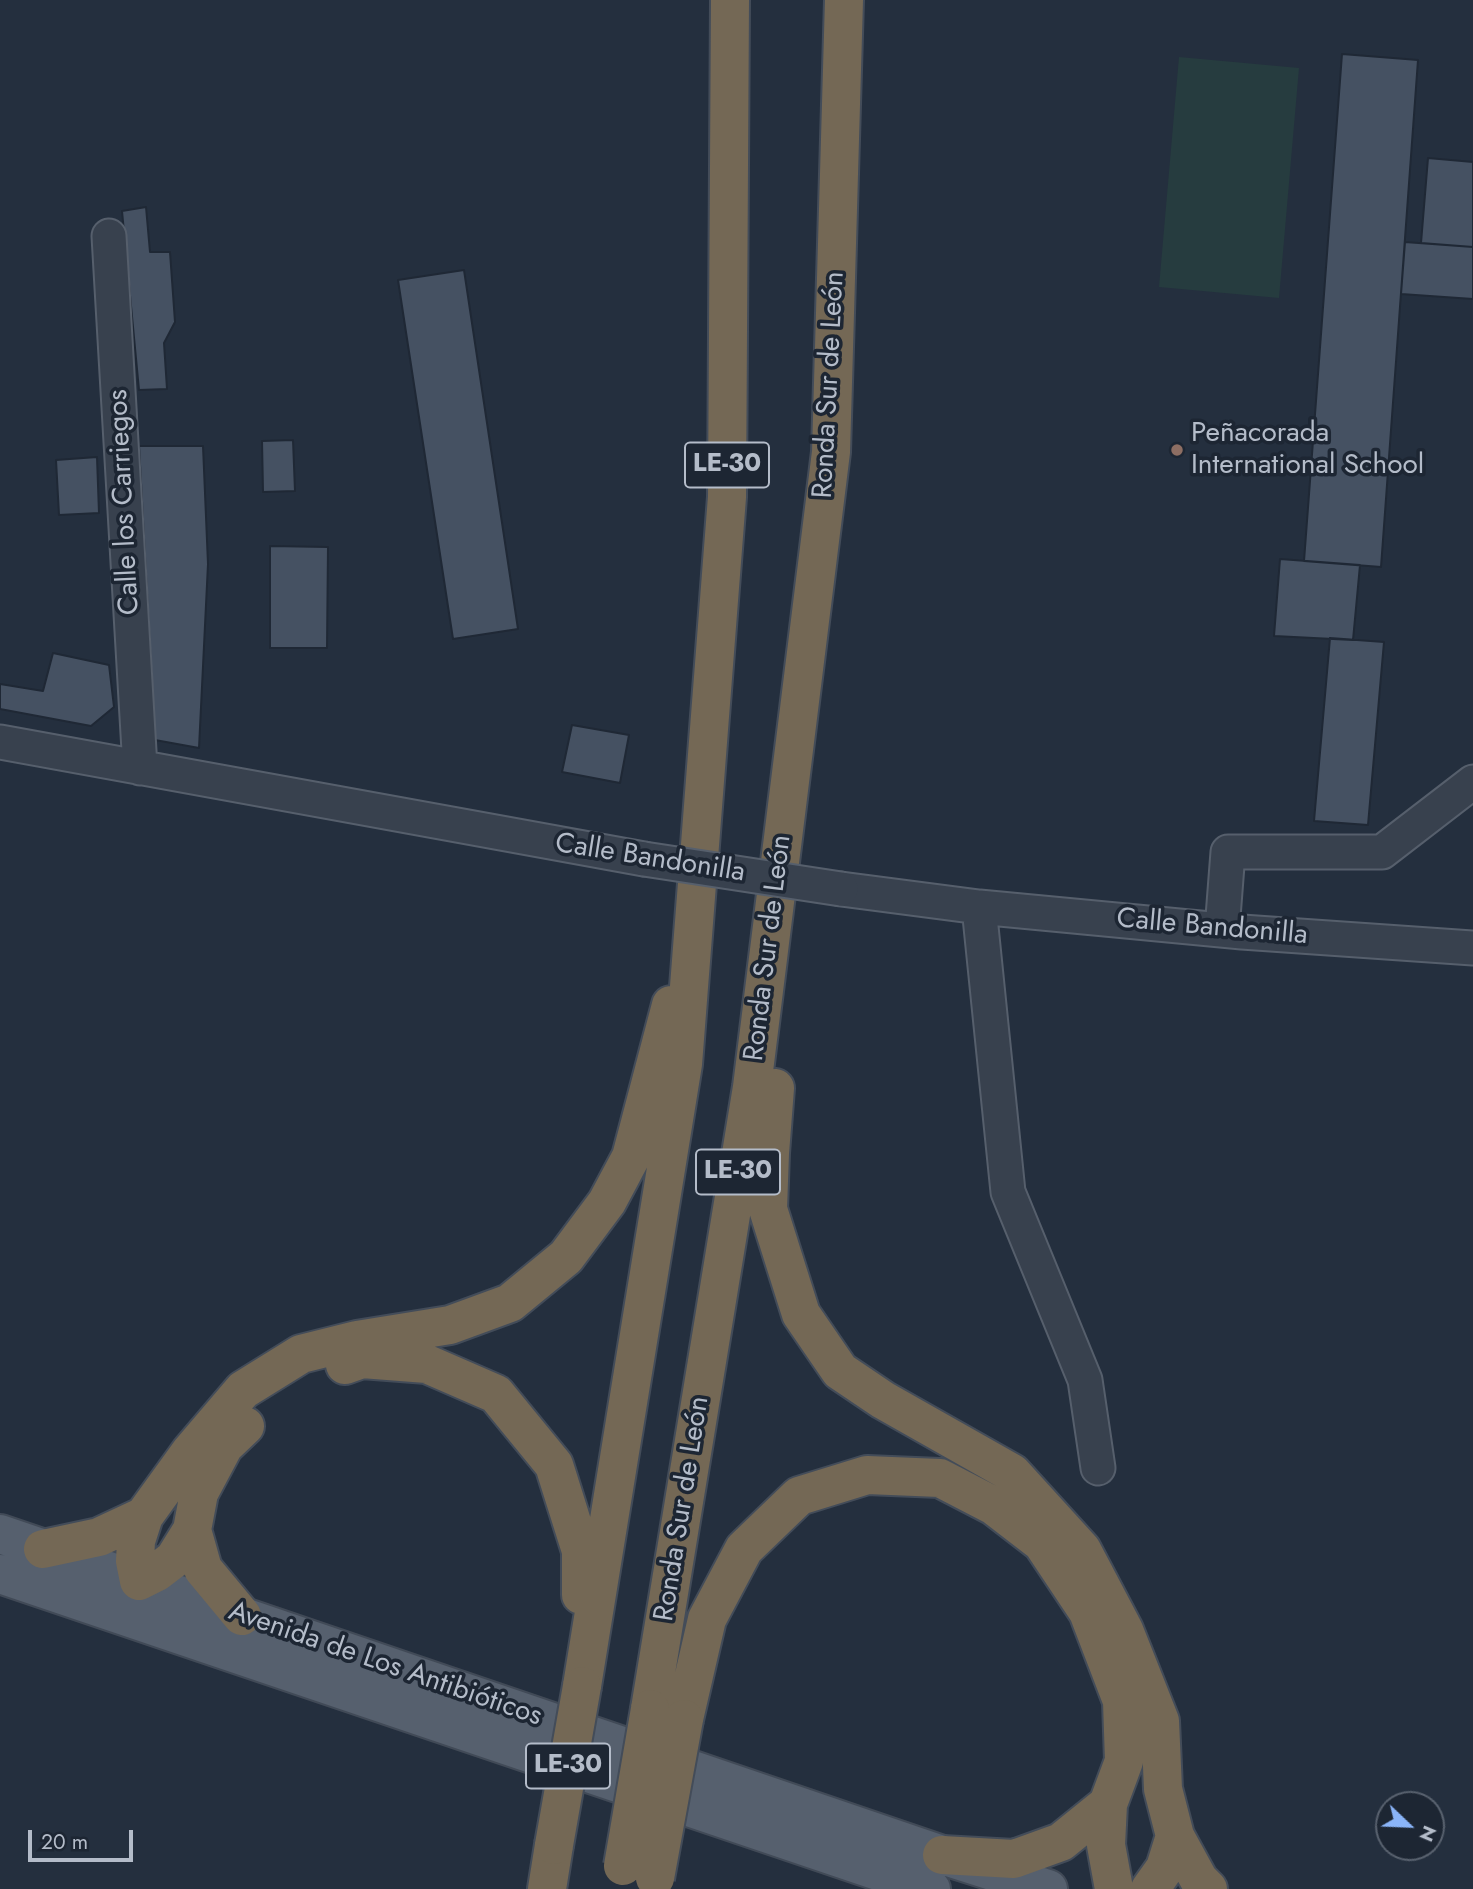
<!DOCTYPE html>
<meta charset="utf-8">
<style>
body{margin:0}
#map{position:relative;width:1473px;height:1889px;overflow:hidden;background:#242f3e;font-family:Jost,sans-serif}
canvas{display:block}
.north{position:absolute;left:1375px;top:1791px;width:70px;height:70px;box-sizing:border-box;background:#1d2633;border:2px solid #59626f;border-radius:50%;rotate:113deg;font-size:19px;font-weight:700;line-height:28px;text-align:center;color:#b4bcc9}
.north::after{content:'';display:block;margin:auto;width:24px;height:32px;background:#8ab4f8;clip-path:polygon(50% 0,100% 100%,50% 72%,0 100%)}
.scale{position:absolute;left:28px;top:1830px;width:105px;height:32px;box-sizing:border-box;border:4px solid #b4bcc9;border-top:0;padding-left:9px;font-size:21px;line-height:24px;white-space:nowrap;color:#b4bcc9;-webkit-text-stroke:5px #1d2633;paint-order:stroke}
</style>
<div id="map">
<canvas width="1473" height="1889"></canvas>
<div class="north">N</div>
<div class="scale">20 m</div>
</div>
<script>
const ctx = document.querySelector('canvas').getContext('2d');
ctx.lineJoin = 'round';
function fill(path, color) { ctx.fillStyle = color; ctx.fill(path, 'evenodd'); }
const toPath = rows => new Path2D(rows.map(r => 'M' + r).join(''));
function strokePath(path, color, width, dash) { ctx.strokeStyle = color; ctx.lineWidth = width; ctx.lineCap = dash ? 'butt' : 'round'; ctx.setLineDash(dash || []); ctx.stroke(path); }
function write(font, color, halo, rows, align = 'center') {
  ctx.font = font + ' Jost,sans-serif'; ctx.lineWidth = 7; ctx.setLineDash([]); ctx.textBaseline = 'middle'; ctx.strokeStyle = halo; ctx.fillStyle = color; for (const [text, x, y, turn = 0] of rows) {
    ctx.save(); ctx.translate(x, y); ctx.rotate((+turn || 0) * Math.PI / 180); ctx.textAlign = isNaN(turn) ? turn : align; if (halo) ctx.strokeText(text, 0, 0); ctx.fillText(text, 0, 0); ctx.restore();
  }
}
fill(toPath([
 [1179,57,1299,68,1279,298,1159,287]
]), '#263c3f');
const building = toPath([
 [1342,54,1418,60,1381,567,1304,561,1342,54],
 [1428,158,1473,162,1473,247,1421,243,1428,158],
 [146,207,150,252,170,252,175,322,164,343,167,389,139,390,122,211,146,207],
 [1405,242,1473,247,1473,299,1401,294,1405,242],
 [464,270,518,629,453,639,398,280,464,270],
 [293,440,295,491,263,492,262,441,293,440],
 [139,446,203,446,208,564,199,748,155,740,139,446],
 [97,457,99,513,59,515,56,460,97,457],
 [270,546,328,547,327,648,270,648,270,546],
 [1280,559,1360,565,1353,640,1274,636,1280,559],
 [1330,638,1384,642,1368,825,1314,821,1330,638],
 [53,653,109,665,114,707,91,726,0,709,0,684,43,691,53,653],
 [572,725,629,735,620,783,562,772,572,725]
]);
fill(building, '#455162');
strokePath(building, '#1f2835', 2);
const minor = toPath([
 [109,236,140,768],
 [0,742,644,859],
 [841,889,979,907,1242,932,1473,948],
 [979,907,1008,1192,1085,1380,1098,1468],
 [1222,930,1228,852,1382,852,1473,782]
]);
const major = toPath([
 [0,1534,942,1855,1048,1889],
 [0,1574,931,1889]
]);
const highway = toPath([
 [775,1088,770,1153,768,1209,801,1314,840,1371,883,1400,1012,1473,1082,1550,1124,1630,1160,1721,1163,1789,1175,1836,1199,1880,1208,1889],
 [345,1365,362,1359,427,1364,496,1394,554,1465,581,1551,581,1595],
 [144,1516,136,1541,135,1561,139,1581,157,1572,174,1559,192,1530],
 [43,1549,99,1537,144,1516,191,1451,243,1390,301,1354,357,1340,450,1325,510,1303,566,1257,607,1202,631,1157,671,1005],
 [242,1616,203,1569,192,1530,199,1493,224,1446,245,1426],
 [582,1686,683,1064,727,497,730,0],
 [650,1709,752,1087,831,452,844,0],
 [684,1719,707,1619,744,1549,799,1496,867,1475,940,1478,994,1506,1042,1543,1088,1612,1122,1701,1124,1761,1108,1804,1061,1842,1014,1859,942,1855],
 [1108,1804,1106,1845,1114,1889],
 [547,1889,554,1845],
 [1150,1889,1165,1868,1175,1836]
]);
strokePath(minor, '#565f6c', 37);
strokePath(major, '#414a57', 42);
strokePath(highway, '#434c59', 42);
strokePath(minor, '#38414e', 33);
strokePath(major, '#56606e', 38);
strokePath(highway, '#746855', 38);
const minorBridge = toPath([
 [644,859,841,889]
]);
const highwayBridge = toPath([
 [554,1845,582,1686],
 [623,1866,650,1709],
 [655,1878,684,1719]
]);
strokePath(minorBridge, '#565f6c', 37, []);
strokePath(highwayBridge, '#434c59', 42, []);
strokePath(minorBridge, '#38414e', 33);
strokePath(highwayBridge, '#746855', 38);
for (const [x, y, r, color] of [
 [1177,450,7,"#8d6e63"]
]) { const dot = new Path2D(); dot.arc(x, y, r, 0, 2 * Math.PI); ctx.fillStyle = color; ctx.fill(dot); strokePath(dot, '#1d2633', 2.5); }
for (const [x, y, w] of [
 [727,465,84],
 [738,1172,84],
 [568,1766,84]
]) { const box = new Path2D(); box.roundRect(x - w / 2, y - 22.5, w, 45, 5); ctx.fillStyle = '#1d2633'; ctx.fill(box); strokePath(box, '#b4bcc9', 2); }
write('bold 26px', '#b4bcc9', null, [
 ["LE-30",727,465],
 ["LE-30",738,1172],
 ["LE-30",568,1766]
]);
write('28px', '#b4bcc9', '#1d2633', [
 ["Ronda Sur de León",830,385,-87],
 ["Calle los Carriegos",125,502,-93],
 ["Calle Bandonilla",650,859,9],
 ["Calle Bandonilla",1212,928,5],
 ["Ronda Sur de León",769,948,-83],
 ["Ronda Sur de León",683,1509,-81],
 ["Avenida de Los Antibióticos",385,1665,19]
]);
write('28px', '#b4bcc9', '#1d2633', [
 ["Peñacorada",1191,434],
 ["International School",1191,466]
], 'left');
</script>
